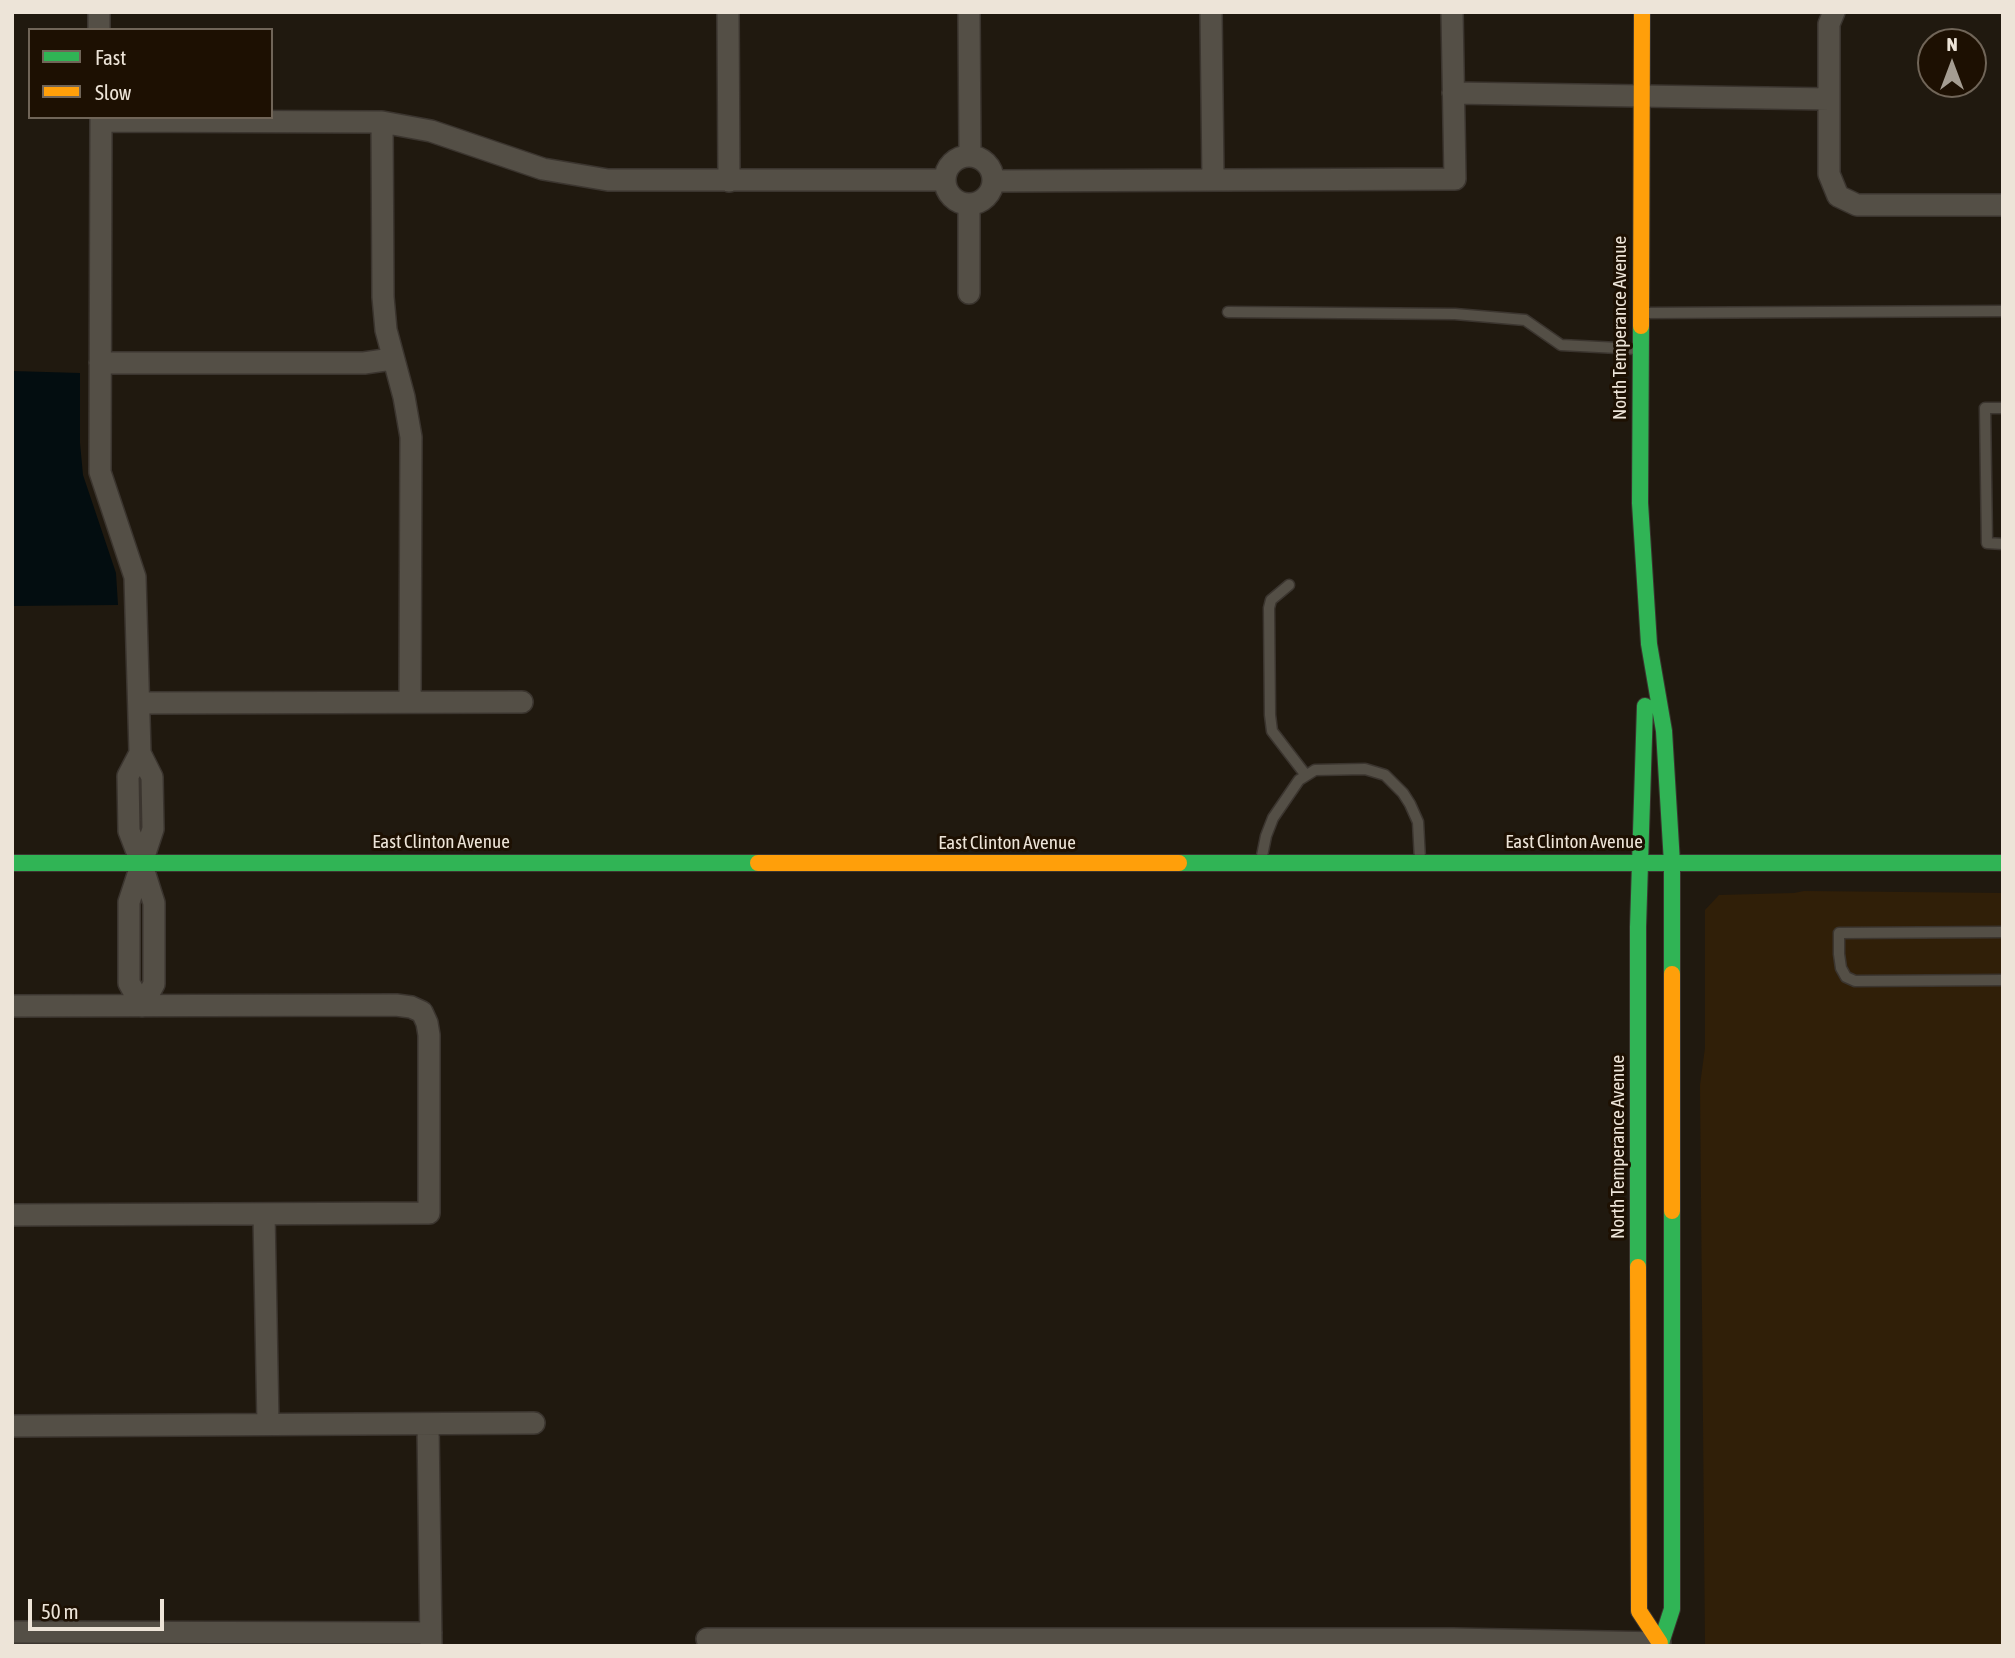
<!DOCTYPE html>
<style>
body{margin:0}
#map{position:relative;width:2015px;height:1658px;overflow:hidden;background:#20190f;font-family:"Asap Condensed",sans-serif}
canvas{display:block}
.frame{position:absolute;inset:0;border:14px solid #ede4d8;pointer-events:none}
.legend{position:absolute;left:28px;top:28px;width:245px;height:91px;box-sizing:border-box;background:#1d1002;border:2px solid #706558;margin:0;padding:9px 12px;list-style:none;font-size:21px;color:#ede4d8}
.legend li{display:flex;align-items:center;gap:14px;height:35px}
.legend b{width:35px;border:2px solid #706558}
.north{position:absolute;left:1917px;top:28px;width:70px;height:70px;box-sizing:border-box;background:#1d1002;border:2px solid #706558;border-radius:50%;rotate:0deg;font-size:19px;font-weight:700;line-height:28px;text-align:center;color:#ede4d8}
.north::after{content:'';display:block;margin:auto;width:24px;height:32px;background:#a59d92;clip-path:polygon(50% 0,100% 100%,50% 72%,0 100%)}
.scale{position:absolute;left:28px;top:1599px;width:136px;height:32px;box-sizing:border-box;border:4px solid #ede4d8;border-top:0;padding-left:9px;font-size:21px;line-height:24px;white-space:nowrap;color:#ede4d8;-webkit-text-stroke:5px #1d1002;paint-order:stroke}
</style>
<div id="map">
<canvas width="2015" height="1658"></canvas>
<div class="frame"></div>
<ul class="legend">
<li><b style="height:9px;background:#30b455"></b>Fast</li>
<li><b style="height:9px;background:#ff9f0a"></b>Slow</li>
</ul>
<div class="north">N</div>
<div class="scale">50 m</div>
</div>
<script>
const ctx = document.querySelector('canvas').getContext('2d');
ctx.lineJoin = 'round';
function fill(path, color) { ctx.fillStyle = color; ctx.fill(path, 'evenodd'); }
const toPath = rows => new Path2D(rows.map(r => 'M' + r).join(''));
function strokePath(path, color, width, dash) { ctx.strokeStyle = color; ctx.lineWidth = width; ctx.lineCap = dash ? 'butt' : 'round'; ctx.setLineDash(dash || []); ctx.stroke(path); }
function write(font, color, halo, rows, align = 'center') {
  ctx.font = font + ' "Asap Condensed",sans-serif'; ctx.lineWidth = 6; ctx.setLineDash([]); ctx.textBaseline = 'middle'; ctx.strokeStyle = halo; ctx.fillStyle = color; for (const [text, x, y, turn = 0] of rows) {
    ctx.save(); ctx.translate(x, y); ctx.rotate((+turn || 0) * Math.PI / 180); ctx.textAlign = isNaN(turn) ? turn : align; if (halo) ctx.strokeText(text, 0, 0); ctx.fillText(text, 0, 0); ctx.restore();
  }
}
fill(toPath([
 [1804,891,2003,893,2003,1646,1705,1646,1700,1085,1705,1048,1705,910,1719,895,1794,893]
]), '#301f08');
fill(toPath([
 [12,371,80,373,80,443,83,475,116,573,118,605,12,606]
]), '#030d10');
const lane = toPath([
 [1228,312,1455,314,1525,320,1561,345,1637,349],
 [1643,313,2003,311],
 [2003,408,1985,408,1987,543,2003,544],
 [1289,585,1271,600,1269,608,1270,715,1272,731,1305,774],
 [1261,861,1266,836,1273,818,1299,780,1315,770,1365,769,1385,775,1403,793,1410,804,1418,822,1420,860],
 [2003,932,1839,933,1839,954,1841,968,1846,977,1855,981,2003,980]
]);
const street = toPath([
 [99,12,99,30],
 [728,12,729,181],
 [969,12,970,156],
 [1211,12,1213,180],
 [1834,12,1829,24,1829,174,1838,196,1857,205,2003,205],
 [1453,93,1829,99],
 [101,117,100,472,135,577,140,753,152,777,153,829,129,902,129,983,142,1006],
 [101,121,382,122,431,131,543,169,608,180,945,180],
 [382,122,383,297,386,330,404,397,411,437,410,702],
 '945 180a24 24 0 1 1 48 0a24 24 0 1 1-48 0Z',
 [993,181,1455,179,1452,12],
 [969,204,969,293],
 [100,363,364,363,392,359],
 [139,703,522,702],
 [140,753,128,776,129,831,141,862,154,903,154,984,142,1006],
 [12,1006,396,1005,411,1007,422,1012,427,1023,429,1035,429,1213,12,1215],
 [264,1214,268,1424],
 [428,1425,431,1646],
 [12,1426,534,1423],
 [12,1632,431,1633],
 [707,1639,1453,1639,1660,1643]
]);
const fast = toPath([
 [1641,326,1640,503,1649,644,1664,731,1672,863,1672,974],
 [12,863,758,863],
 [1179,863,2003,863],
 [1638,1267,1638,927,1645,706],
 [1660,1646,1672,1609,1672,1211]
]);
const slow = toPath([
 [1641,326,1642,12],
 [758,863,1179,863],
 [1672,974,1672,1211],
 [1638,1267,1639,1611,1660,1643]
]);
strokePath(lane, '#3b352f', 13);
strokePath(street, '#3b352f', 24);
strokePath(fast, '#3b352f', 18);
strokePath(slow, '#3b352f', 18);
strokePath(lane, '#544f46', 10);
strokePath(street, '#544f46', 21);
strokePath(fast, '#30b455', 16);
strokePath(slow, '#ff9f0a', 16);
write('19px', '#ede4d8', '#1d1002', [
 ["North Temperance Avenue",1620,328,-90],
 ["East Clinton Avenue",441,842],
 ["East Clinton Avenue",1574,842],
 ["East Clinton Avenue",1007,843],
 ["North Temperance Avenue",1618,1147,-90]
]);
</script>
